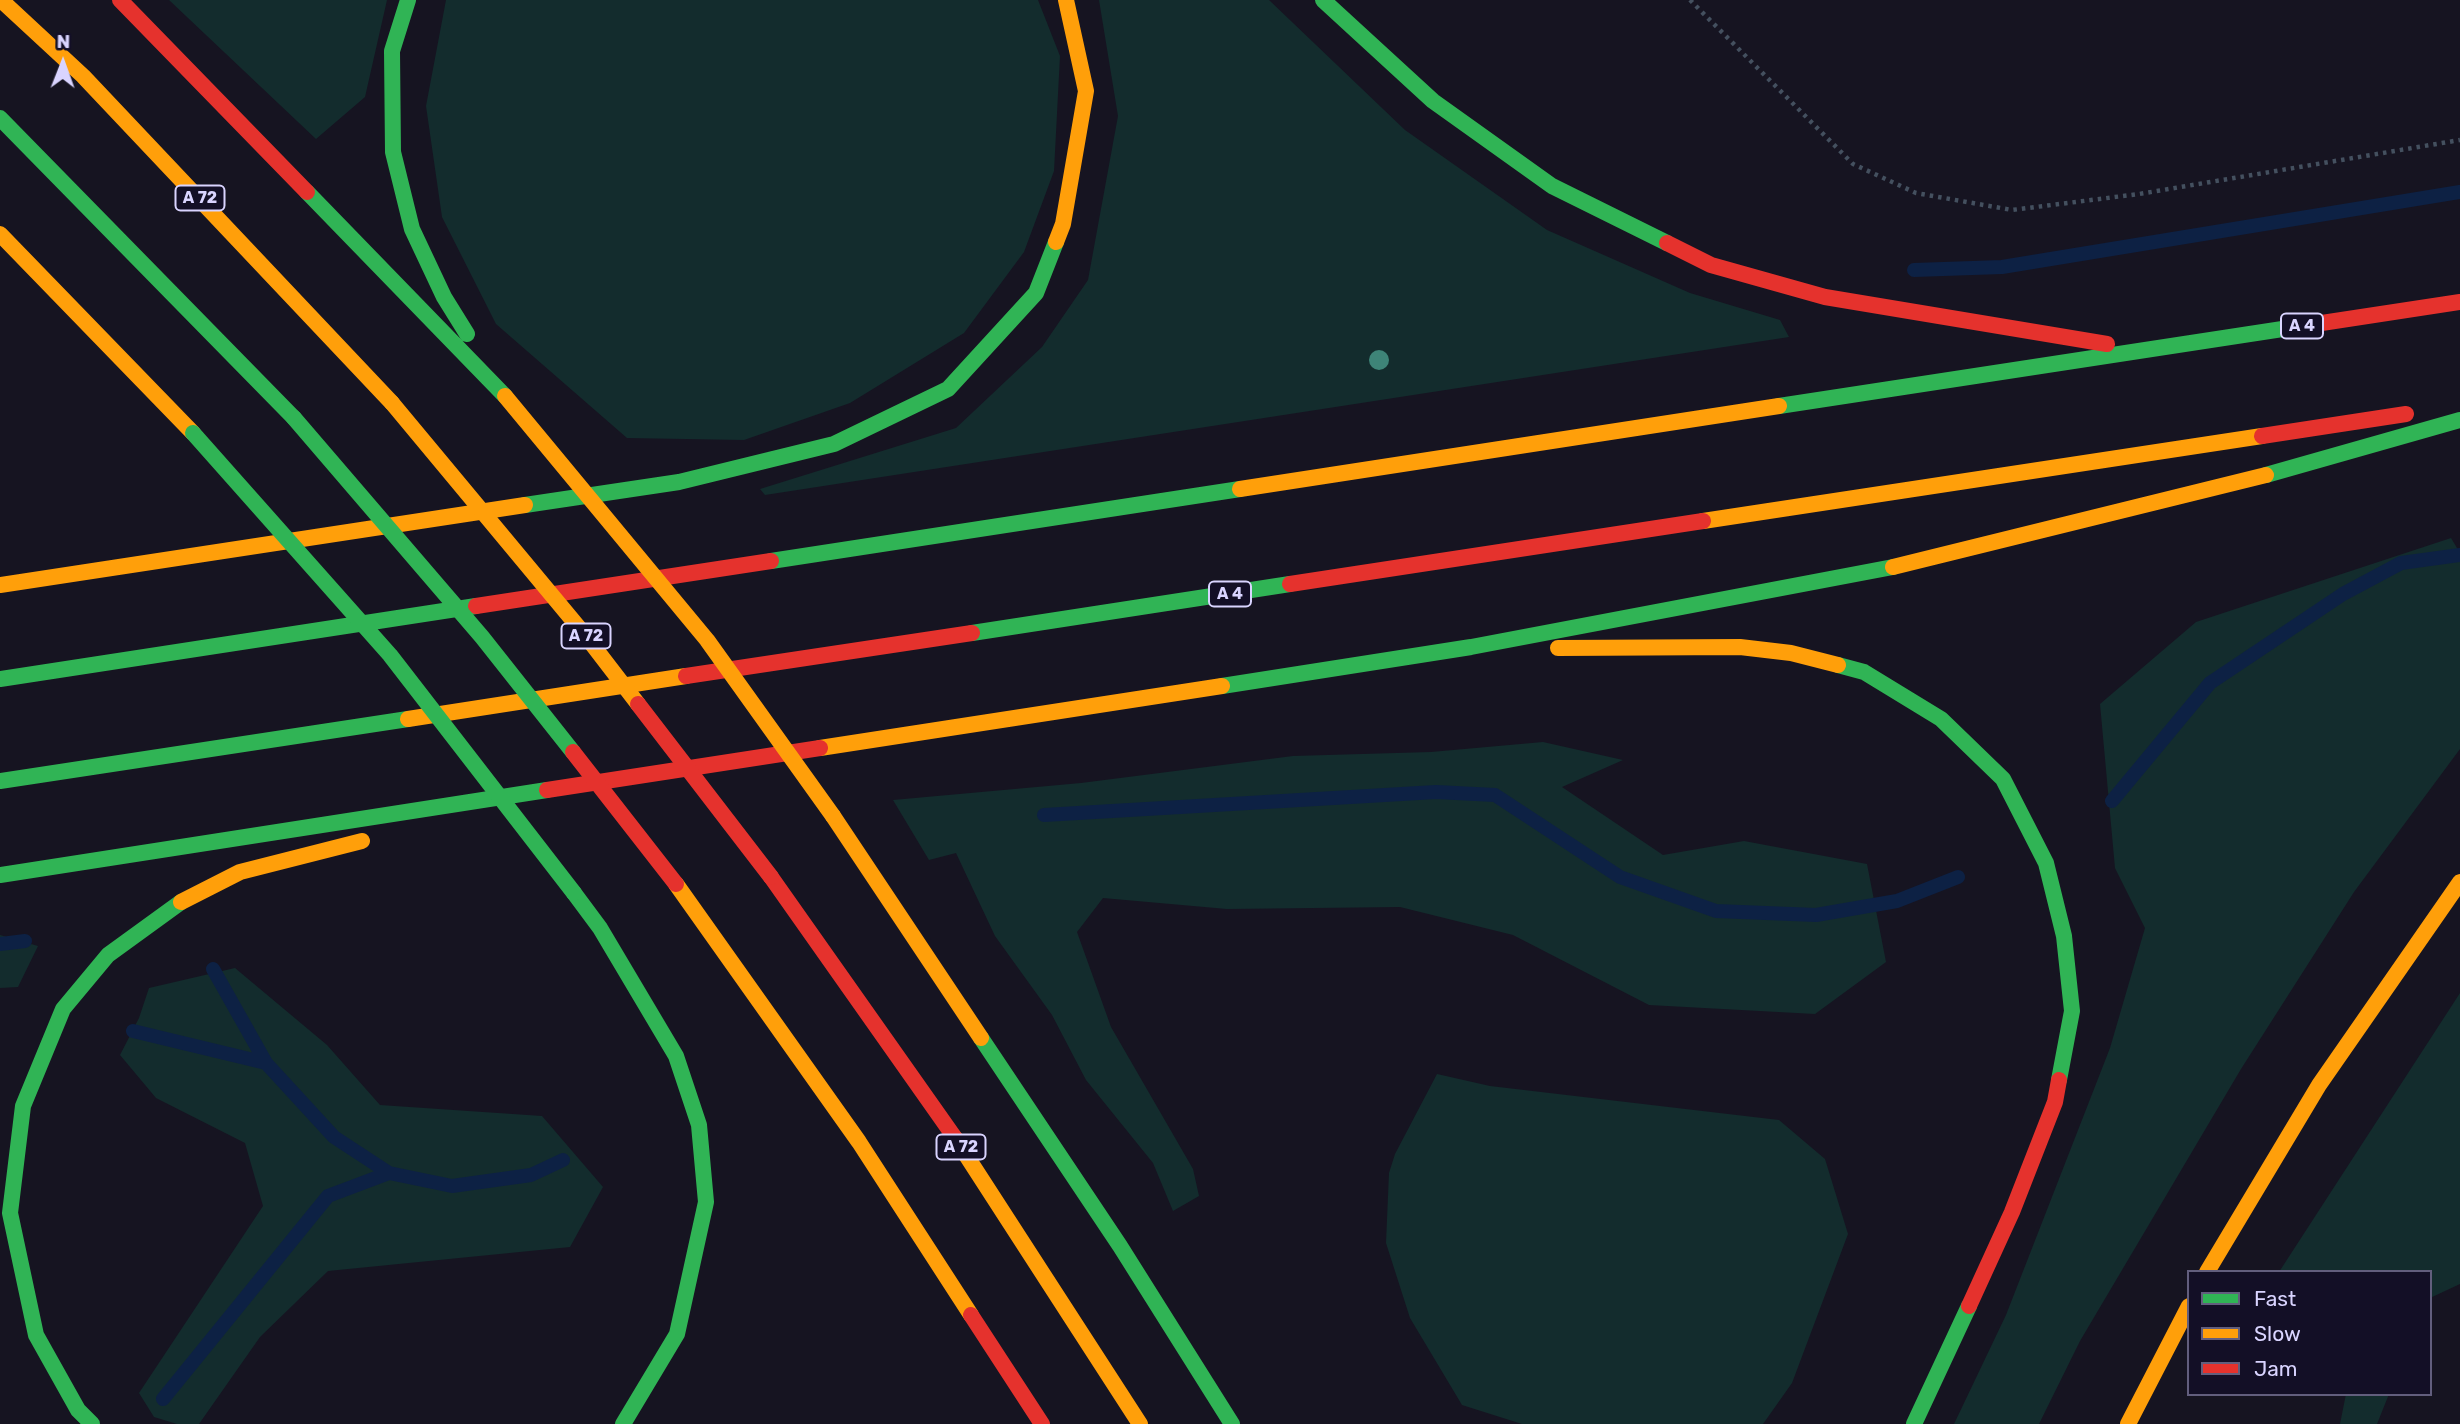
<!DOCTYPE html>
<style>
body{margin:0}
#map{position:relative;width:2460px;height:1424px;overflow:hidden;background:#161421;font-family:Rubik,sans-serif}
canvas{display:block}
.legend{position:absolute;left:2187px;top:1270px;width:245px;height:126px;box-sizing:border-box;background:#130f26;border:2px solid #625e7d;margin:0;padding:9px 12px;list-style:none;font-size:21px;color:#d9d4ff}
.legend li{display:flex;align-items:center;gap:14px;height:35px}
.legend b{width:35px;border:2px solid #625e7d}
.north{position:absolute;left:28px;top:28px;width:70px;height:70px;-webkit-text-stroke:5px #130f26;paint-order:stroke;rotate:1deg;font-size:19px;font-weight:700;line-height:28px;text-align:center;color:#d9d4ff}
.north::after{content:'';display:block;margin:auto;width:24px;height:32px;background:#d9d4ff;clip-path:polygon(50% 0,100% 100%,50% 72%,0 100%)}
</style>
<div id="map">
<canvas width="2460" height="1424"></canvas>
<ul class="legend">
<li><b style="height:9px;background:#30b455"></b>Fast</li>
<li><b style="height:9px;background:#ff9f0a"></b>Slow</li>
<li><b style="height:9px;background:#e5322d"></b>Jam</li>
</ul>
<div class="north">N</div>
</div>
<script>
const ctx = document.querySelector('canvas').getContext('2d');
ctx.lineJoin = 'round';
function fill(path, color) { ctx.fillStyle = color; ctx.fill(path, 'evenodd'); }
const toPath = rows => new Path2D(rows.map(r => 'M' + r).join(''));
function strokePath(path, color, width, dash) { ctx.strokeStyle = color; ctx.lineWidth = width; ctx.lineCap = dash ? 'butt' : 'round'; ctx.setLineDash(dash || []); ctx.stroke(path); }
function write(font, color, halo, rows, align = 'center') {
  ctx.font = font + ' Rubik,sans-serif'; ctx.lineWidth = 7; ctx.setLineDash([]); ctx.textBaseline = 'middle'; ctx.strokeStyle = halo; ctx.fillStyle = color; for (const [text, x, y, turn = 0] of rows) {
    ctx.save(); ctx.translate(x, y); ctx.rotate((+turn || 0) * Math.PI / 180); ctx.textAlign = isNaN(turn) ? turn : align; if (halo) ctx.strokeText(text, 0, 0); ctx.fillText(text, 0, 0); ctx.restore();
  }
}
fill(toPath([
 [169,0,387,0,365,97,316,139],
 [446,0,1038,0,1060,56,1054,171,1024,252,964,333,850,403,744,440,627,438,496,324,442,217,426,106],
 [1099,0,1269,0,1405,130,1547,230,1690,293,1780,320,1789,337,765,495,760,489,956,428,1042,347,1088,280,1118,116],
 [2451,538,2460,553,2460,749,2354,892,2241,1069,2080,1341,2039,1424,1954,1424,2006,1315,2110,1048,2145,928,2115,868,2100,704,2196,622],
 [1543,742,1623,760,1562,787,1663,855,1744,841,1867,864,1886,962,1815,1014,1649,1005,1513,935,1400,907,1227,909,1103,898,1077,932,1111,1027,1193,1169,1199,1196,1173,1211,1153,1163,1086,1080,1052,1015,995,936,956,853,929,860,893,800,1081,783,1293,756,1431,752],
 [0,935,38,946,18,987,0,988],
 [235,968,327,1045,380,1105,542,1116,603,1187,570,1247,328,1271,260,1337,199,1424,177,1424,154,1417,139,1393,263,1206,245,1143,156,1098,120,1055,139,1018,149,988],
 [2460,993,2460,1284,2430,1298,2430,1272,2279,1272],
 [1437,1074,1490,1086,1779,1120,1825,1159,1848,1234,1792,1383,1763,1424,1522,1424,1462,1405,1410,1318,1386,1243,1389,1173,1395,1154],
 [2346,1394,2389,1394,2377,1424,2340,1424]
]), '#132c2d');
strokePath(toPath([
 [1914,270,2002,267,2460,192],
 [2112,801,2210,683,2343,594,2401,563,2460,555],
 [1044,815,1436,792,1495,795,1620,877,1716,911,1816,915,1897,901,1958,877],
 [0,944,25,941],
 [213,969,266,1063,334,1137,389,1173,452,1186,531,1175,563,1160],
 [133,1031,266,1063],
 [163,1399,328,1196,389,1173]
]), '#0d2144', 14);
strokePath(toPath([
 [1690,0,1853,164,1916,193,2012,210,2139,194,2460,140]
]), '#44505f', 4.5, [3.5, 5]);
strokePath(toPath([
 [408,0,392,51,393,152,412,229,444,297,467,334],
 [1323,0,1433,101,1552,186,1667,243],
 [0,118,294,418],
 [307,192,505,396],
 [1779,406,2289,328],
 [2266,475,2460,420],
 [525,505,679,482,834,444,948,389,1036,293,1056,242],
 [771,561,1240,489],
 [972,633,1290,584],
 [1838,665,1864,672,1941,719,2003,779,2046,863,2064,936,2072,1011,2059,1080],
 [0,679,476,606],
 [1222,686,1471,647,1893,567],
 [0,781,408,719],
 [0,875,547,790],
 [574,893,600,928,676,1056,699,1125,706,1202,677,1334,623,1424],
 [981,1038,1120,1246,1232,1424],
 [92,1424,78,1410,36,1335,10,1213,23,1106,63,1009,108,955,181,902],
 [1914,1424,1969,1306]
]), '#30b455', 16);
strokePath(toPath([
 [1,0,83,76,392,403],
 [0,234,193,433],
 [1056,242,1063,224,1086,91,1066,0],
 [1240,489,1779,406],
 [1703,521,2262,436],
 [1893,567,2266,475],
 [0,585,525,505],
 [1558,648,1740,647,1791,653,1838,665],
 [408,719,686,676],
 [820,748,1222,686],
 [833,816,981,1038],
 [676,884,859,1142,971,1315],
 [181,902,240,872,362,841],
 [955,1138,1140,1424],
 [2207,1272,2319,1085,2460,882],
 [2128,1424,2189,1306]
]), '#ff9f0a', 16);
strokePath(toPath([
 [120,0,307,192],
 [1667,243,1711,265,1825,297,2107,344],
 [2289,328,2460,302],
 [2262,436,2406,414],
 [1290,584,1703,521],
 [476,606,771,561],
 [686,676,972,633],
 [547,790,820,748],
 [771,877,955,1138],
 [1969,1306,2012,1212,2055,1102,2059,1080],
 [971,1315,1042,1424]
]), '#e5322d', 16);
strokePath(toPath([
 [294,418,482,637,573,752],
 [193,433,390,655,574,893]
]), '#30b455', 16);
strokePath(toPath([
 [505,396,707,640,833,816],
 [392,403,585,635,638,704]
]), '#ff9f0a', 16);
strokePath(toPath([
 [638,704,771,877],
 [573,752,676,884]
]), '#e5322d', 16);
ctx.fillStyle = '#3e8478';
for (const [x, y] of [
 [1379,360]
]) { ctx.beginPath(); ctx.arc(x, y, 10, 0, 2 * Math.PI); ctx.fill(); }
for (const [x, y, w] of [
 [200,198,49],
 [2302,326,42],
 [1230,594,42],
 [586,636,49],
 [961,1147,49]
]) { const box = new Path2D(); box.roundRect(x - w / 2, y - 12.5, w, 25, 5); ctx.fillStyle = '#130f26'; ctx.fill(box); strokePath(box, '#d9d4ff', 2); }
write('bold 16px', '#d9d4ff', null, [
 ["A 72",200,198],
 ["A 4",2302,326],
 ["A 4",1230,594],
 ["A 72",586,636],
 ["A 72",961,1147]
]);
</script>
